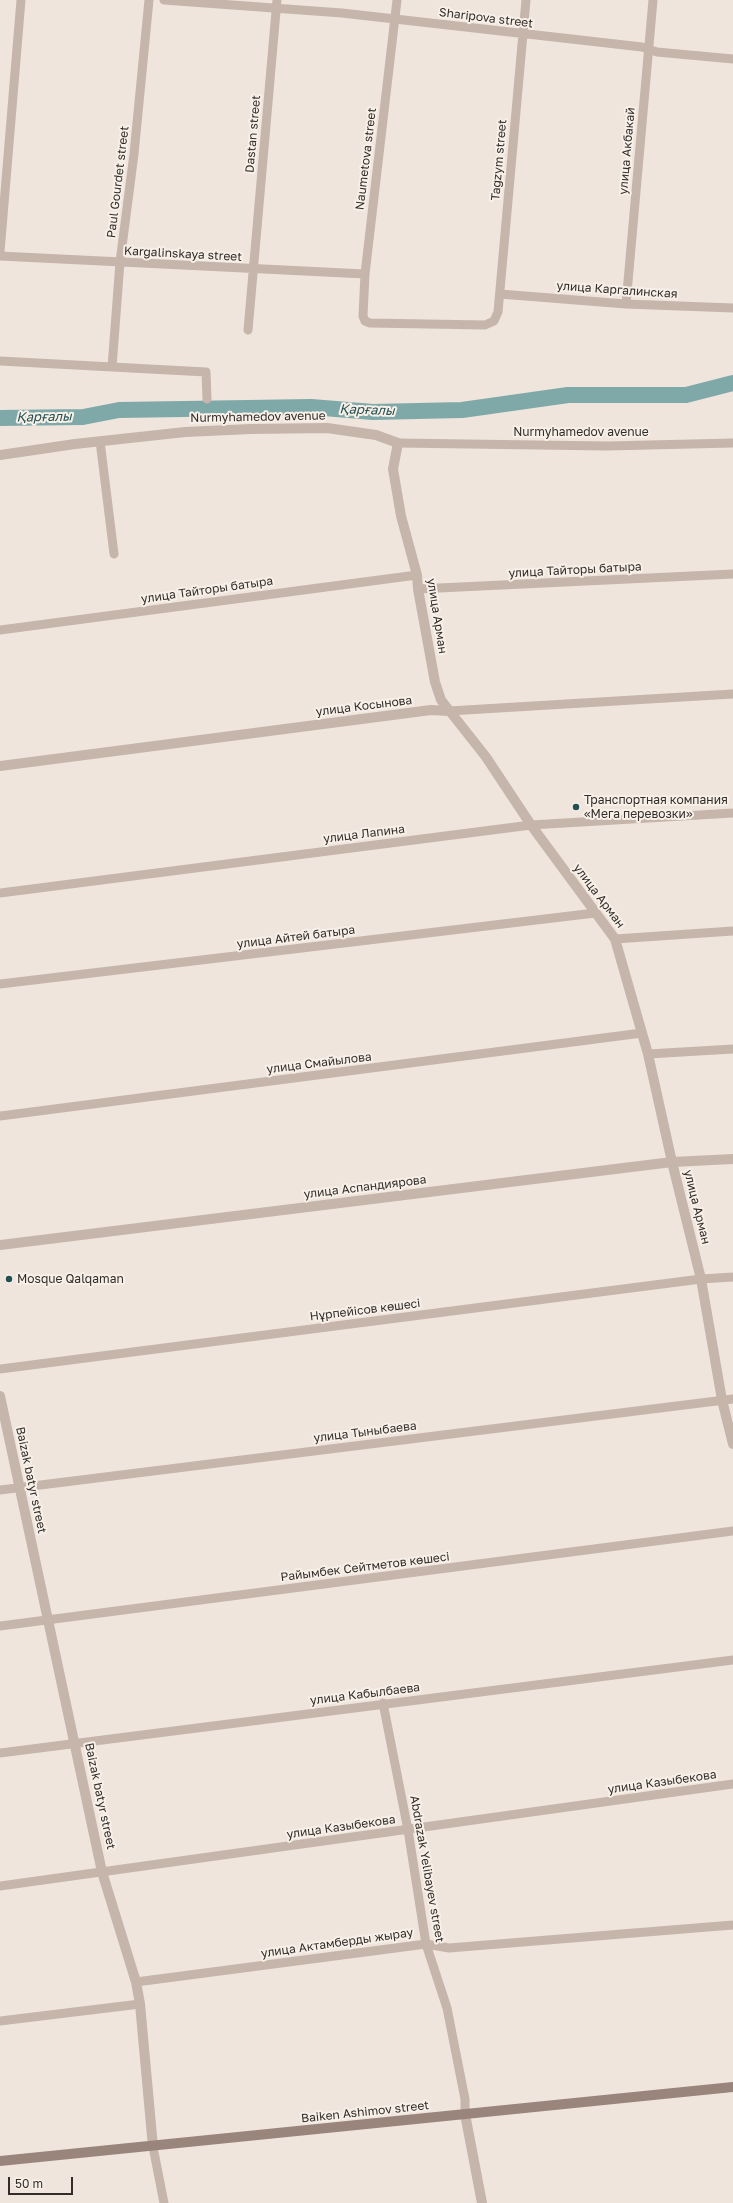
<!DOCTYPE html>
<meta charset="utf-8">
<style>
body{margin:0}
#map{position:relative;width:733px;height:2203px;overflow:hidden;background:#efe5dd;font-family:"Golos Text",sans-serif}
canvas{display:block}
.scale{position:absolute;left:8px;top:2177px;width:65px;height:18px;box-sizing:border-box;border:2px solid #342c29;border-top:0;padding-left:5px;font-size:12px;line-height:14px;white-space:nowrap;color:#342c29;-webkit-text-stroke:3px #f7f0e8;paint-order:stroke}
</style>
<div id="map">
<canvas width="733" height="2203"></canvas>
<div class="scale">50 m</div>
</div>
<script>
const ctx = document.querySelector('canvas').getContext('2d');
ctx.lineJoin = 'round';
const toPath = rows => new Path2D(rows.map(r => 'M' + r).join(''));
function strokePath(path, color, width, dash) { ctx.strokeStyle = color; ctx.lineWidth = width; ctx.lineCap = dash ? 'butt' : 'round'; ctx.setLineDash(dash || []); ctx.stroke(path); }
function write(font, color, halo, rows, align = 'center') {
  ctx.font = font + ' "Golos Text",sans-serif'; ctx.lineWidth = 4; ctx.setLineDash([]); ctx.textBaseline = 'middle'; ctx.strokeStyle = halo; ctx.fillStyle = color; for (const [text, x, y, turn = 0] of rows) {
    ctx.save(); ctx.translate(x, y); ctx.rotate((+turn || 0) * Math.PI / 180); ctx.textAlign = isNaN(turn) ? turn : align; if (halo) ctx.strokeText(text, 0, 0); ctx.fillText(text, 0, 0); ctx.restore();
  }
}
strokePath(toPath([
 [0,418,83,417,119,410,311,407,373,412,462,410,568,395,686,395,733,383]
]), '#7fa9a8', 16);
strokePath(toPath([
 [164,0,342,13,642,47,657,52,733,59],
 [397,0,365,274,363,316,365,321,370,323,485,325,494,321,498,312,526,0],
 [0,252,21,0],
 [0,256,365,274],
 [500,294,626,304,733,308],
 [626,304,653,0],
 [248,330,277,0],
 [0,361,206,372,207,399],
 [112,367,120,262,134,154,149,0],
 [100,441,114,554],
 [398,443,607,446,733,443],
 [418,589,733,574],
 [0,630,417,575],
 [449,711,733,694],
 [0,893,531,825,733,813],
 [615,939,733,931],
 [0,984,595,913],
 [648,1054,733,1049],
 [0,1116,642,1033],
 [0,1369,701,1279,733,1277],
 [0,1490,733,1399],
 [0,1626,733,1531],
 [383,1703,408,1830,426,1944,447,2008,465,2099,465,2114],
 [0,1753,733,1660],
 [0,1886,733,1784],
 [136,1982,426,1944,449,1948,733,1925],
 [0,2021,140,2004],
 [153,2147,164,2203]
]), '#c6b5aa', 9);
strokePath(toPath([
 [0,455,75,444,185,432,251,429,327,428,376,435,398,443,393,469,401,516,417,575,418,589,435,682,441,700,486,757,531,825,615,939,648,1054,672,1162,701,1279,722,1400,733,1444],
 [0,766,431,710,449,711],
 [0,1245,672,1162,733,1159],
 [0,1396,102,1872,136,1982,140,2004,153,2147],
 [465,2114,482,2203]
]), '#c6b5aa', 10);
strokePath(toPath([
 [0,2161,733,2087]
]), '#99857b', 10);
for (const [x, y, r, color] of [
 [576,807,4,"#235051"],
 [9,1279,4,"#235051"]
]) { const dot = new Path2D(); dot.arc(x, y, r, 0, 2 * Math.PI); ctx.fillStyle = color; ctx.fill(dot); strokePath(dot, '#f7f0e8', 1.5); }
write('12px', '#342c29', '#f7f0e8', [
 ["Sharipova street",486,18,7],
 ["Dastan street",253,134,-85],
 ["улица Акбакай",627,151,-85],
 ["Naumetova street",366,159,-83],
 ["Tagzym street",499,160,-85],
 ["Paul Gourdet street",118,182,-83],
 ["Kargalinskaya street",183,254,3],
 ["улица Каргалинская",617,290,4],
 ["Nurmyhamedov avenue",258,417,-1],
 ["Nurmyhamedov avenue",581,432],
 ["улица Тайторы батыра",575,570,-3],
 ["улица Тайторы батыра",207,590,-8],
 ["улица Арман",437,616,81],
 ["улица Косынова",364,706,-7],
 ["улица Лапина",364,834,-7],
 ["улица Арман",599,896,53],
 ["улица Айтей батыра",296,937,-7],
 ["улица Смайылова",319,1063,-7],
 ["улица Аспандиярова",365,1187,-7],
 ["улица Арман",697,1207,76],
 ["Нұрпейісов көшесі",365,1310,-7],
 ["улица Тыныбаева",365,1432,-7],
 ["Baizak batyr street",31,1480,78],
 ["Райымбек Сейтметов көшесі",365,1567,-7],
 ["улица Кабылбаева",365,1694,-7],
 ["улица Казыбекова",662,1782,-8],
 ["Baizak batyr street",100,1796,78],
 ["улица Казыбекова",341,1827,-8],
 ["Abdrazak Yelibayev street",427,1869,80],
 ["улица Актамберды жырау",337,1943,-8],
 ["Baiken Ashimov street",365,2112,-6]
]);
write('12px', '#342c29', '#f7f0e8', [
 ["Транспортная компания",584,800],
 ["«Мега перевозки»",584,814],
 ["Mosque Qalqaman",17,1279]
], 'left');
write('italic 13px', '#235051', '#f7f0e8', [
 ["Қарғалы",367,410,2],
 ["Қарғалы",44,417,-1]
]);
</script>
